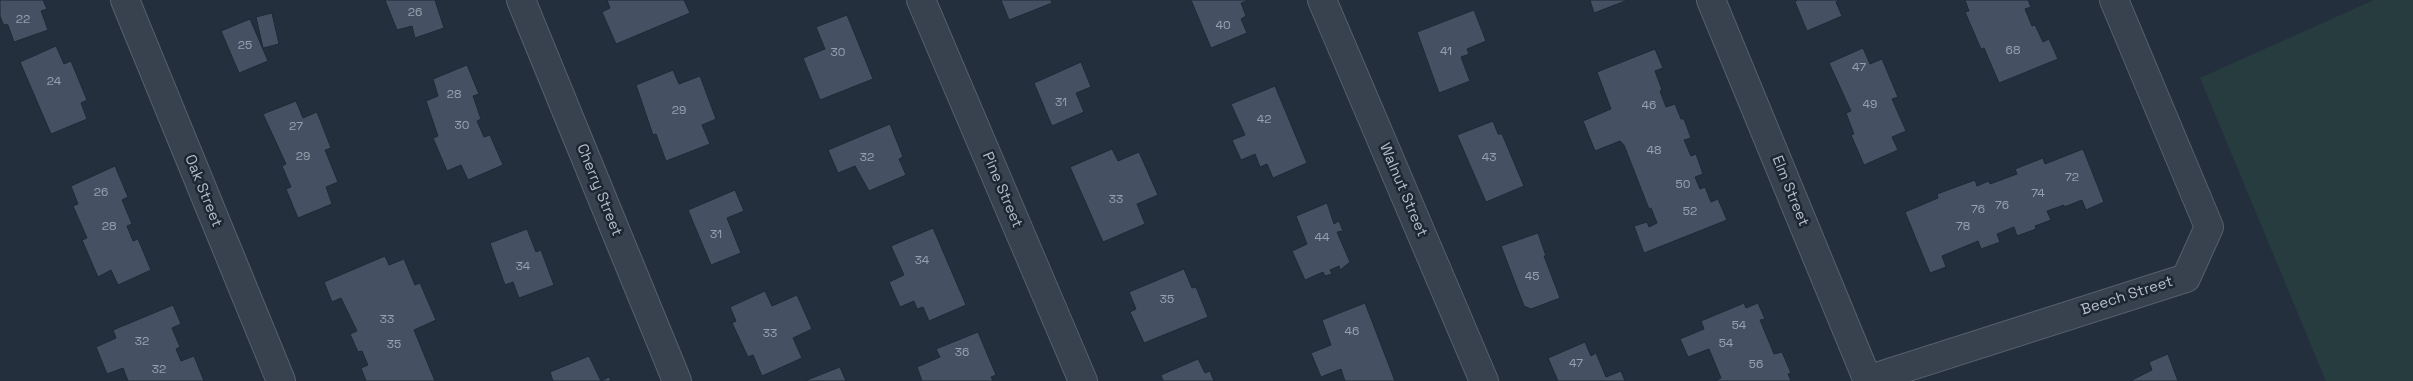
<!DOCTYPE html>
<style>
body{margin:0}
canvas{display:block;background:#242f3e}
</style>
<canvas width="2413" height="381"></canvas>
<script>
const ctx = document.querySelector('canvas').getContext('2d');
ctx.lineJoin = 'round';
function fill(path, color) { ctx.fillStyle = color; ctx.fill(path, 'evenodd'); }
const toPath = rows => new Path2D(rows.map(r => 'M' + r).join(''));
function strokePath(path, color, width, dash) { ctx.strokeStyle = color; ctx.lineWidth = width; ctx.lineCap = dash ? 'butt' : 'round'; ctx.setLineDash(dash || []); ctx.stroke(path); }
function write(font, color, halo, rows, align = 'center') {
  ctx.font = font + ' "Space Grotesk",sans-serif'; ctx.lineWidth = 5; ctx.setLineDash([]); ctx.textBaseline = 'middle'; ctx.strokeStyle = halo; ctx.fillStyle = color; for (const [text, x, y, turn = 0] of rows) {
    ctx.save(); ctx.translate(x, y); ctx.rotate((+turn || 0) * Math.PI / 180); ctx.textAlign = isNaN(turn) ? turn : align; if (halo) ctx.strokeText(text, 0, 0); ctx.fillText(text, 0, 0); ctx.restore();
  }
}
fill(toPath([
 [2374,0,2413,0,2413,381,2326,381,2200,78]
]), '#263c3f');
const building = toPath([
 [0,0,43,0,47,9,41,11,48,30,14,42,8,25,3,24,0,16,0,0],
 [385,0,435,0,444,28,415,38,412,26,397,30,385,0],
 [607,0,684,0,690,13,616,44,602,12,610,8,607,0],
 [1001,0,1051,0,1052,3,1009,20,1001,0],
 [1191,0,1249,0,1241,3,1246,16,1241,19,1247,33,1211,48,1191,0],
 [1590,0,1628,0,1594,13,1590,0],
 [1797,0,1839,0,1836,2,1842,16,1807,31,1795,2,1797,0],
 [1965,0,2028,0,2031,7,2025,9,2032,26,2035,25,2043,42,2049,39,2058,59,1999,83,1984,48,1981,49,1965,12,1969,11,1965,0],
 [1474,10,1486,41,1467,49,1469,54,1461,57,1470,81,1439,93,1417,32,1474,10],
 [272,13,279,44,263,48,256,17,272,13],
 [847,15,873,79,820,100,803,58,825,49,816,27,847,15],
 [250,19,268,61,239,73,221,31,250,19],
 [56,46,64,64,71,61,87,100,81,103,87,119,51,134,20,62,56,46],
 [1863,48,1870,64,1882,59,1898,97,1892,99,1906,131,1892,137,1898,150,1864,165,1851,135,1854,134,1846,113,1851,111,1829,63,1863,48],
 [1655,49,1663,68,1655,71,1662,90,1660,91,1666,107,1675,104,1681,119,1684,119,1691,138,1684,140,1691,156,1696,154,1703,174,1695,177,1700,189,1705,187,1711,202,1718,199,1727,220,1644,253,1634,226,1647,222,1649,227,1657,223,1651,208,1649,209,1624,145,1620,141,1595,151,1583,121,1611,109,1597,72,1655,49],
 [1081,62,1091,87,1076,93,1084,112,1052,126,1034,83,1081,62],
 [467,65,479,94,473,96,481,119,477,121,484,137,490,135,503,165,468,180,461,165,447,171,433,138,438,136,426,101,438,96,433,79,467,65],
 [673,70,679,84,700,76,716,119,702,125,710,144,666,161,656,134,653,135,636,85,673,70],
 [1275,86,1307,163,1273,178,1267,164,1260,167,1255,154,1241,160,1232,140,1245,135,1231,104,1275,86],
 [296,101,303,118,317,112,331,148,325,150,338,182,326,187,332,204,298,218,286,189,291,187,282,166,286,164,263,114,296,101],
 [1493,121,1498,134,1502,134,1524,186,1486,202,1457,135,1493,121],
 [890,124,903,157,899,159,906,175,869,191,855,166,838,173,828,150,890,124],
 [1112,149,1118,161,1139,152,1158,195,1137,204,1145,224,1103,242,1070,167,1112,149],
 [2083,149,2104,202,2086,210,2082,200,2064,207,2064,205,2047,211,2051,220,2035,226,2036,229,2017,236,2014,227,1997,234,2000,242,1981,249,1978,241,1942,256,1946,267,1930,273,1905,212,1938,198,1937,194,1975,180,1977,186,1989,181,1990,184,2017,174,2015,169,2043,158,2045,164,2083,149],
 [115,166,128,197,122,200,132,224,127,226,133,241,138,239,151,270,118,285,111,270,98,277,82,240,87,238,73,206,78,204,71,186,115,166],
 [735,190,744,211,727,218,741,253,711,265,688,210,735,190],
 [1327,203,1334,224,1339,221,1343,231,1337,232,1350,262,1340,270,1339,266,1330,270,1332,274,1325,276,1323,272,1305,280,1292,251,1307,244,1296,216,1327,203],
 [933,228,966,305,929,321,923,307,917,309,914,301,900,307,889,282,904,275,891,246,933,228],
 [527,229,536,252,541,250,554,285,519,298,513,282,505,285,490,243,527,229],
 [1538,233,1546,256,1544,256,1560,298,1531,309,1524,306,1501,246,1538,233],
 [385,256,389,265,404,259,415,285,420,283,436,320,414,330,435,381,366,381,361,368,368,365,362,351,358,352,350,334,357,331,341,298,332,302,324,282,385,256],
 [1184,269,1192,288,1196,287,1208,317,1144,343,1130,312,1136,309,1129,292,1184,269],
 [765,291,772,306,797,295,812,329,793,338,802,358,762,376,753,355,748,357,732,323,736,321,730,307,765,291],
 [1365,303,1395,381,1345,381,1341,369,1321,377,1311,353,1331,345,1322,320,1365,303],
 [1744,303,1746,308,1758,303,1765,319,1760,320,1774,354,1782,352,1791,373,1788,374,1791,381,1715,381,1721,378,1709,349,1688,357,1680,339,1704,329,1701,321,1744,303],
 [173,305,181,324,172,328,180,347,176,349,181,361,194,356,204,381,128,381,123,368,107,374,96,347,116,338,113,330,173,305],
 [978,332,996,375,991,377,993,381,922,381,917,367,940,357,936,349,978,332],
 [1585,342,1591,356,1596,353,1606,377,1621,371,1625,381,1558,381,1548,358,1585,342],
 [2168,354,2178,381,2130,381,2152,370,2149,362,2168,354],
 [589,356,601,381,609,377,611,381,553,381,550,372,589,356],
 [1198,359,1205,373,1210,371,1214,381,1163,381,1161,375,1198,359],
 [840,367,846,381,807,381,807,380,840,367]
]);
fill(building, '#455162');
strokePath(building, '#1f2835', 1);
const street = toPath([
 [125,0,281,381],
 [521,0,677,381],
 [921,0,1083,381],
 [1322,0,1484,381],
 [1711,0,1868,381],
 [1867,380,2186,278,2209,227,2114,0]
]);
strokePath(street, '#565f6c', 30);
strokePath(street, '#38414e', 28);
write('12px', '#98a1af', null, [
 ["26",415,13],
 ["22",23,20],
 ["40",1223,26],
 ["25",245,46],
 ["68",2013,51],
 ["41",1446,52],
 ["30",838,53],
 ["47",1859,68],
 ["24",54,82],
 ["28",454,95],
 ["31",1061,103],
 ["49",1870,105],
 ["46",1649,106],
 ["29",679,111],
 ["42",1264,120],
 ["30",462,126],
 ["27",296,127],
 ["48",1654,151],
 ["29",303,157],
 ["32",867,158],
 ["43",1489,158],
 ["72",2072,178],
 ["50",1683,185],
 ["26",101,193],
 ["74",2038,194],
 ["33",1116,200],
 ["76",2002,206],
 ["76",1978,210],
 ["52",1690,212],
 ["28",109,227],
 ["78",1963,227],
 ["31",716,235],
 ["44",1322,238],
 ["34",922,261],
 ["34",523,267],
 ["45",1532,277],
 ["35",1167,300],
 ["33",387,320],
 ["54",1739,326],
 ["46",1352,332],
 ["33",770,334],
 ["32",142,342],
 ["54",1726,344],
 ["35",394,345],
 ["36",962,353],
 ["47",1576,364],
 ["56",1756,365],
 ["32",159,370]
]);
write('15px', '#b4bcc9', '#1d2633', [
 ["Cherry Street",599,190,68],
 ["Pine Street",1002,190,67],
 ["Walnut Street",1403,190,67],
 ["Oak Street",203,191,68],
 ["Elm Street",1790,191,68],
 ["Beech Street",2127,296,-18]
]);
</script>
